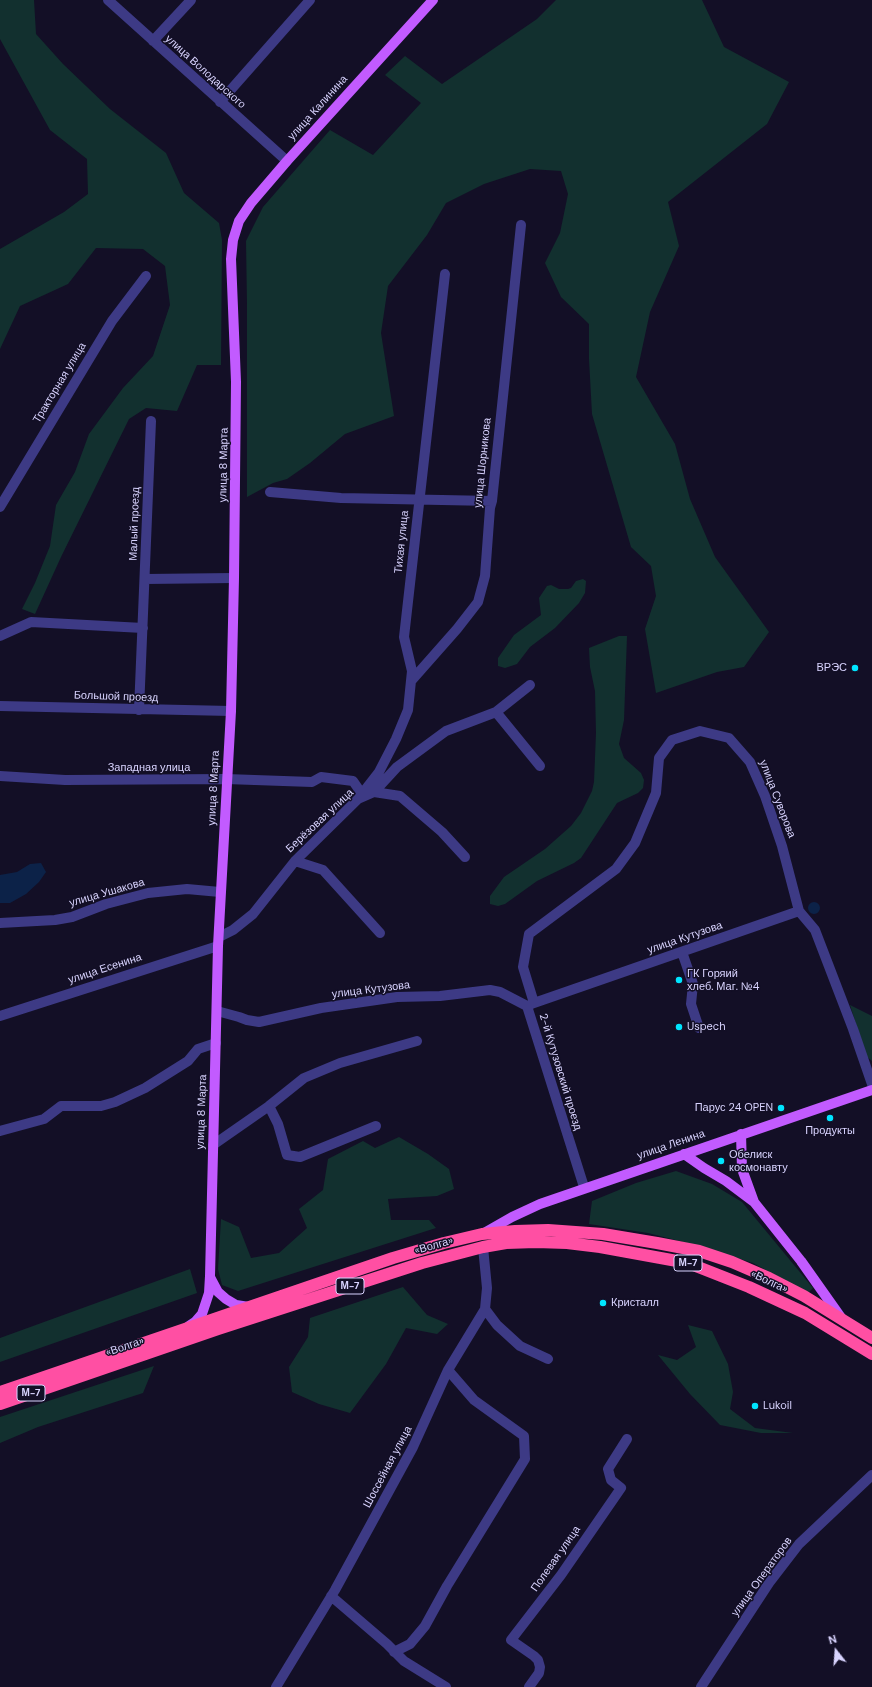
<!DOCTYPE html>
<meta charset="utf-8">
<style>
body{margin:0}
#map{position:relative;width:872px;height:1687px;overflow:hidden;background:#130f26;font-family:"DM Sans",sans-serif}
canvas{display:block}
.north{position:absolute;left:816px;top:1631px;width:40px;height:40px;-webkit-text-stroke:3px #130f26;paint-order:stroke;rotate:343deg;font-size:11px;font-weight:700;line-height:16px;text-align:center;color:#d9d4ff}
.north::after{content:'';display:block;margin:auto;width:14px;height:18px;background:#d9d4ff;clip-path:polygon(50% 0,100% 100%,50% 72%,0 100%)}
</style>
<div id="map">
<canvas width="872" height="1687"></canvas>
<div class="north">N</div>
</div>
<script>
const ctx = document.querySelector('canvas').getContext('2d');
ctx.lineJoin = 'round';
function fill(path, color) { ctx.fillStyle = color; ctx.fill(path, 'evenodd'); }
const toPath = rows => new Path2D(rows.map(r => 'M' + r).join(''));
function strokePath(path, color, width, dash) { ctx.strokeStyle = color; ctx.lineWidth = width; ctx.lineCap = dash ? 'butt' : 'round'; ctx.setLineDash(dash || []); ctx.stroke(path); }
function write(font, color, halo, rows, align = 'center') {
  ctx.font = font + ' "DM Sans",sans-serif'; ctx.lineWidth = 3; ctx.setLineDash([]); ctx.textBaseline = 'middle'; ctx.strokeStyle = halo; ctx.fillStyle = color; for (const [text, x, y, turn = 0] of rows) {
    ctx.save(); ctx.translate(x, y); ctx.rotate((+turn || 0) * Math.PI / 180); ctx.textAlign = isNaN(turn) ? turn : align; if (halo) ctx.strokeText(text, 0, 0); ctx.fillText(text, 0, 0); ctx.restore();
  }
}
fill(toPath([
 [0,0,34,0,36,34,63,64,110,109,166,153,184,193,219,223,222,240,221,365,197,365,177,411,146,408,129,419,61,557,35,614,22,609,35,583,50,546,56,505,75,472,89,434,123,388,153,356,170,305,165,266,143,249,96,248,68,284,20,306,0,349,0,249,64,212,88,194,87,159,50,130,0,39],
 [556,0,702,0,724,47,789,82,767,124,668,202,679,246,650,312,636,377,675,444,690,499,715,557,769,632,744,667,717,672,656,693,645,629,656,596,651,566,631,547,592,414,589,359,589,324,561,297,545,263,560,233,568,194,561,171,530,169,484,184,446,203,427,235,388,286,381,333,394,416,345,434,310,463,287,479,273,483,247,497,247,304,246,241,263,207,330,130,373,155,421,103,385,75,405,56,442,84,537,19],
 [583,579,586,581,585,593,579,603,555,628,530,647,517,664,505,668,498,666,498,658,514,635,541,615,539,598,547,586,551,585,559,589,568,589,571,588,576,581],
 [619,636,627,636,624,720,619,744,624,758,641,773,644,780,643,788,638,793,617,803,581,858,574,863,537,881,505,904,498,906,490,904,490,896,504,877,545,849,571,826,581,813,592,791,594,782,596,733,595,691,590,667,589,648],
 [850,1005,872,1016,872,1061,866,1056],
 [399,1137,428,1154,449,1169,454,1189,437,1196,388,1199,391,1220,429,1220,436,1228,238,1291,222,1285,218,1269,221,1219,239,1227,251,1258,279,1253,307,1228,299,1209,323,1190,328,1159,363,1141,375,1148],
 [676,1171,712,1184,742,1202,813,1288,808,1293,753,1263,695,1245,648,1233,589,1224,592,1201,636,1183],
 [190,1269,197,1293,0,1362,0,1338],
 [403,1287,427,1315,448,1324,437,1334,406,1328,386,1364,350,1413,319,1404,292,1392,289,1367,308,1337,310,1318],
 [688,1325,712,1331,728,1364,733,1392,730,1409,755,1428,793,1433,761,1433,720,1425,690,1394,658,1355,677,1360,696,1347],
 [154,1366,143,1393,38,1427,0,1443,0,1417]
]), '#12302f');
fill(toPath([
 [41,863,46,872,39,882,26,894,10,903,0,903,0,875,17,872,30,864],
 '808 908a6 6 0 1 1 12 0a6 6 0 1 1-12 0Z'
]), '#0c2248');
strokePath(toPath([
 [108,0,287,161],
 [153,41,191,0],
 [220,102,310,0],
 [270,492,341,498,492,501],
 [0,507,112,321,146,276],
 [145,579,234,578],
 [0,636,31,622,143,628],
 [412,680,457,629,478,602,485,576,490,508,492,501,521,225],
 [0,706,231,711],
 [139,710,151,421],
 [496,712,540,766],
 [0,776,65,780,226,779,312,782,321,777,353,781,362,794],
 [374,792,400,796,442,832,465,857],
 [358,799,379,772,396,739,408,710,412,671,404,637,445,274],
 [295,861,323,870,380,933],
 [0,923,55,920,72,917,106,904,148,893,187,889,220,892],
 [219,937,233,930,253,914,295,861,358,799,374,792,397,767,446,731,496,712,530,685],
 [682,952,693,984,691,1004,699,1028],
 [534,1003,799,911],
 [217,1011,239,1017,247,1020,259,1022,321,1008,397,997,440,996,490,990,500,992,527,1006],
 [0,1016,218,946],
 [269,1106,304,1078,340,1063,417,1041],
 [0,1131,44,1119,61,1106,101,1106,115,1102,145,1088,188,1061,198,1049,216,1043],
 [213,1145,269,1106,278,1124,287,1155,300,1157,376,1126],
 [584,1187,527,1006,534,1003,523,967,529,934,616,869,635,843,656,793,659,758,672,740,700,731,729,738,750,762,765,796,782,846,799,911,815,930,853,1029,872,1084],
 [485,1309,497,1325,520,1346,548,1359],
 [331,1596,387,1644,404,1661,446,1687],
 [394,1652,410,1644,425,1626,447,1586,525,1459,524,1436,474,1400,448,1370],
 [276,1687,335,1590,413,1447,448,1370,485,1309,487,1288,483,1247],
 [529,1687,539,1673,540,1667,538,1660,534,1656,511,1640,561,1575,621,1488,611,1480,608,1469,627,1439],
 [701,1687,769,1583,799,1544,872,1475]
]), '#3d3a85', 10);
strokePath(toPath([
 [741,1134,742,1169,754,1202],
 [684,1154,704,1168,726,1181,754,1202,801,1261,842,1319],
 [484,1233,512,1217,540,1204,872,1090],
 [210,1277,218,1292,226,1299,236,1305,249,1307],
 [189,1326,195,1322,202,1314,209,1293,210,1276,218,946,231,711,234,578,236,382,231,259,233,240,239,221,251,203,287,161,433,0]
]), '#c25bff', 10);
strokePath(toPath([
 [0,1392,393,1258,444,1243,482,1234,515,1231,548,1230,603,1234,657,1243,699,1251,732,1262,769,1278,804,1296,872,1338],
 [0,1404,218,1329,422,1263,483,1247,506,1243,536,1242,567,1243,600,1247,688,1263,749,1287,805,1313,872,1354]
]), '#ff4fa3', 12);
for (const [x, y, r, color] of [
 [855,668,4,"#00e5ff"],
 [679,980,4,"#00e5ff"],
 [679,1027,4,"#00e5ff"],
 [781,1108,4,"#00e5ff"],
 [830,1118,4,"#00e5ff"],
 [721,1161,4,"#00e5ff"],
 [603,1303,4,"#00e5ff"],
 [755,1406,4,"#00e5ff"]
]) { const dot = new Path2D(); dot.arc(x, y, r, 0, 2 * Math.PI); ctx.fillStyle = color; ctx.fill(dot); strokePath(dot, '#130f26', 1.5); }
for (const [x, y, w] of [
 [688,1263,28],
 [350,1286,28],
 [31,1393,28]
]) { const box = new Path2D(); box.roundRect(x - w / 2, y - 8, w, 16, 3); ctx.fillStyle = '#130f26'; ctx.fill(box); strokePath(box, '#d9d4ff', 1); }
write('bold 10px', '#d9d4ff', null, [
 ["М-7",688,1263],
 ["М-7",350,1286],
 ["М-7",31,1393]
]);
write('11px', '#d9d4ff', '#130f26', [
 ["улица Володарского",205,72,42],
 ["улица Калинина",318,108,-48],
 ["Тракторная улица",60,383,-59],
 ["улица Шорникова",483,463,-84],
 ["улица 8 Марта",224,465,-89],
 ["Малый проезд",135,524,-88],
 ["Тихая улица",402,542,-84],
 ["Большой проезд",116,697,2],
 ["Западная улица",149,768],
 ["улица 8 Марта",214,788,-87],
 ["улица Суворова",777,799,69],
 ["Берёзовая улица",320,821,-43],
 ["улица Ушакова",107,893,-16],
 ["улица Кутузова",685,938,-19],
 ["улица Есенина",105,969,-18],
 ["улица Кутузова",371,990,-7],
 ["2-й Кутузовский проезд",560,1072,73],
 ["улица 8 Марта",202,1112,-88],
 ["улица Ленина",671,1145,-19],
 ["«Волга»",434,1246,-16],
 ["«Волга»",769,1282,25],
 ["«Волга»",125,1347,-19],
 ["Шоссейная улица",388,1467,-62],
 ["Полевая улица",556,1559,-55],
 ["улица Операторов",762,1577,-54]
]);
write('11px', '#d9d4ff', '#130f26', [
 ["ВРЭС",847,668,"right"],
 ["ГК Горяий",687,974],
 ["хлеб. Маг. №4",687,987],
 ["Uspech",687,1027],
 ["Парус 24 OPEN",773,1108,"right"],
 ["Продукты",830,1131,"center"],
 ["Обелиск",729,1155],
 ["космонавту",729,1168],
 ["Кристалл",611,1303],
 ["Lukoil",763,1406]
], 'left');
</script>
